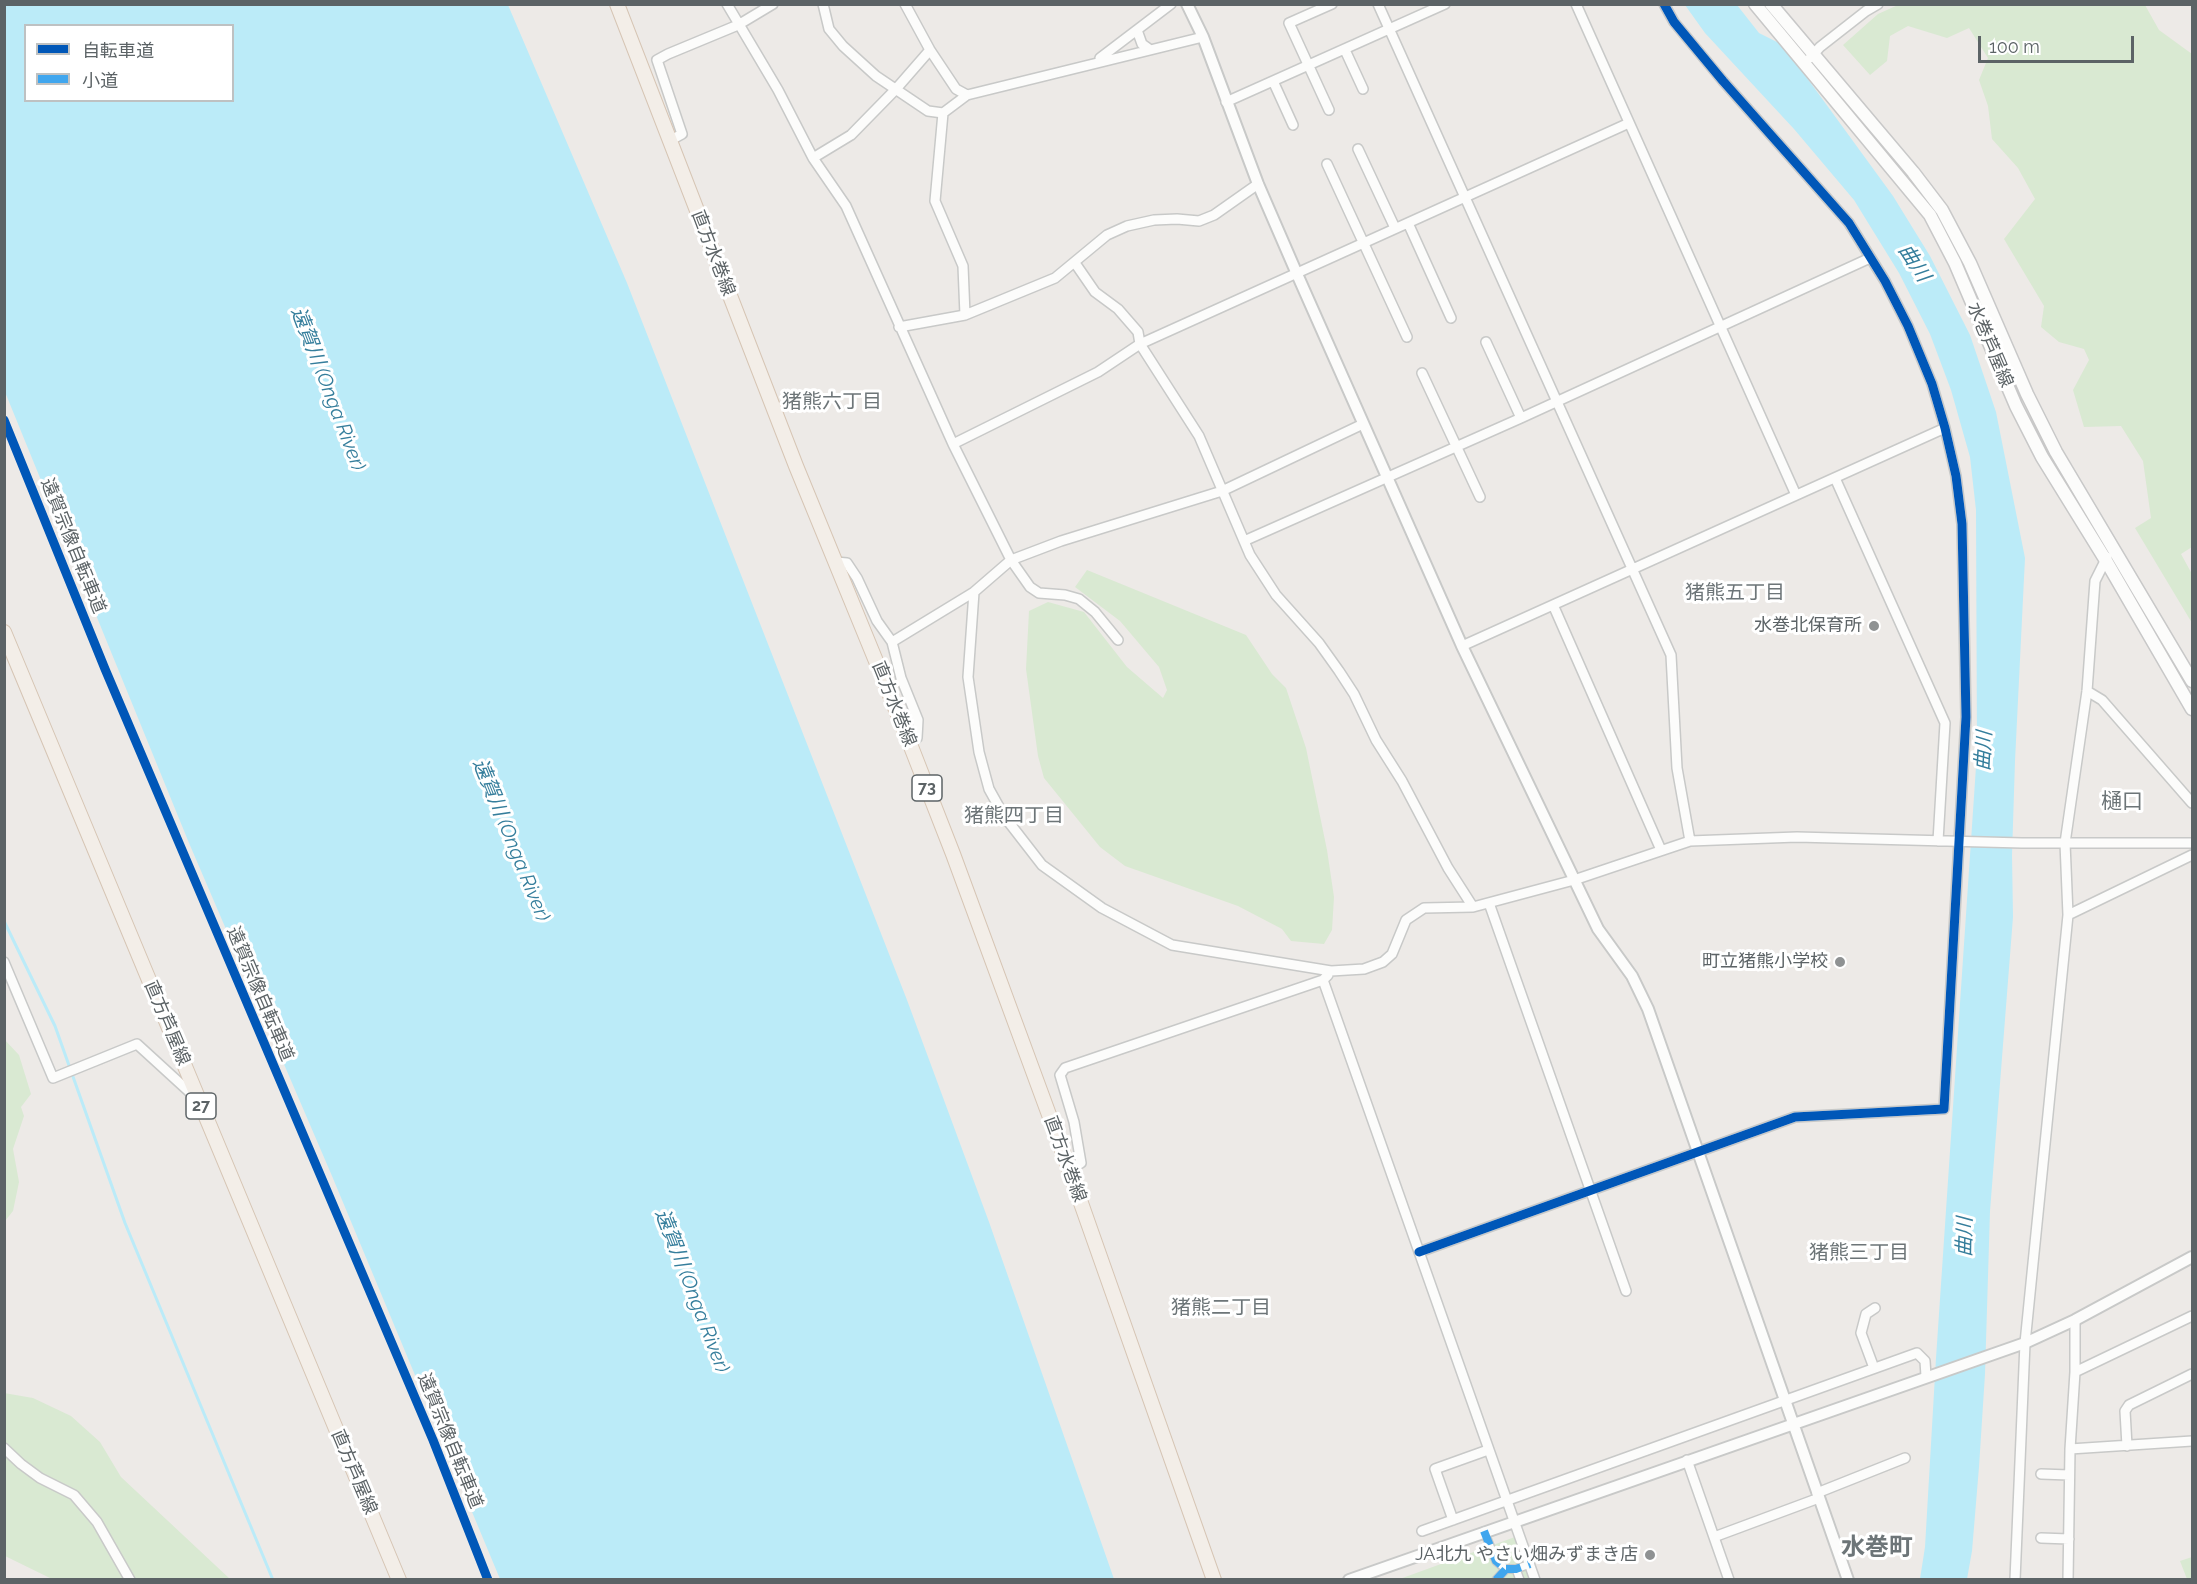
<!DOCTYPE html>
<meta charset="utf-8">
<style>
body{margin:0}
#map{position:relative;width:2197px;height:1584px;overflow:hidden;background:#edeae7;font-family:Raleway,"Noto Sans JP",sans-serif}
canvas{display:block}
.frame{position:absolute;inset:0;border:6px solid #5c6366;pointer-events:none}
.legend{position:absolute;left:24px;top:24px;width:210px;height:78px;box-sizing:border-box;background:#fff;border:2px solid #bec1c2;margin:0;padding:8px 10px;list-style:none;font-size:18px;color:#5c6366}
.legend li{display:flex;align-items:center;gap:12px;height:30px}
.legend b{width:30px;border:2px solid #bec1c2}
.scale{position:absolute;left:1978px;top:36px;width:156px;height:27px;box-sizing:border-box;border:3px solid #5c6366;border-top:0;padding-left:8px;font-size:18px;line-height:21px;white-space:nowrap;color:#5c6366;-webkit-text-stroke:4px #fff;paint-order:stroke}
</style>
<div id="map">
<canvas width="2197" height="1584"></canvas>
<div class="frame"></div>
<ul class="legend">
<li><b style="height:8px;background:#0057b8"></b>自転車道</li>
<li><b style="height:8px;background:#40a6ee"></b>小道</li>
</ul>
<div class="scale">100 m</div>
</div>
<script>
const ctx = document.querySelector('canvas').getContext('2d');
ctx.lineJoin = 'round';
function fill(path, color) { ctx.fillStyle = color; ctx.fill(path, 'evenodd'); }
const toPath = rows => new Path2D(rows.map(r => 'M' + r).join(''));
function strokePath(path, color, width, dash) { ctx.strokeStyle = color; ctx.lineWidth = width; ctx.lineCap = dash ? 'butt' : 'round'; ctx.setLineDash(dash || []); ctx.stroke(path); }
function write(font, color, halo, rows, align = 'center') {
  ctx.font = font + ' Raleway,"Noto Sans JP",sans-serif'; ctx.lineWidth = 6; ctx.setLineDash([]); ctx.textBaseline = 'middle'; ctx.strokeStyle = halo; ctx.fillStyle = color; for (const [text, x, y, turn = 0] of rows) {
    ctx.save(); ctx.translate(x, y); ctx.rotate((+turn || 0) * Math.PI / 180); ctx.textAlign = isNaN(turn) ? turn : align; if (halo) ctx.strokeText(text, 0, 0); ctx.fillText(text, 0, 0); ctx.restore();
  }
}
fill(toPath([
 [2145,5,2159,30,2192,54,2192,547,2181,554,2192,574,2192,623,2135,528,2151,518,2143,461,2121,426,2084,427,2073,390,2089,360,2084,349,2059,342,2041,327,2044,306,2004,239,2035,199,2018,168,1992,139,1988,106,1979,80,1988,58,1969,28,1947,38,1908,26,1890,36,1887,61,1870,75,1843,45,1878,14,1898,5],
 [1087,570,1246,635,1272,674,1286,688,1306,748,1327,850,1334,897,1332,930,1324,944,1291,941,1282,929,1238,906,1125,866,1100,847,1044,778,1038,756,1026,669,1029,611,1048,602,1084,612,1127,667,1163,698,1167,690,1159,667,1120,621,1075,587],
 [4,1039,19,1055,31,1094,21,1107,24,1116,13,1149,19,1182,13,1211,5,1221],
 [4,1393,33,1398,71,1416,100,1442,121,1477,230,1579,52,1579,5,1556],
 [1515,1537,1530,1580,1397,1580],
 [2192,1557,2192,1579,2187,1579,2180,1561]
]), '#d9e9d2');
fill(toPath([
 [4,5,508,5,627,283,907,1000,989,1222,1114,1579,500,1579,332,1176,189,843,5,392],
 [26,26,232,26,232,100,26,100],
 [1685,5,1737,5,1759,33,1783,45,1893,196,1930,256,1970,335,1996,412,2025,558,2015,761,2012,855,2013,917,1990,1211,1985,1374,1979,1467,1972,1551,1967,1579,1920,1579,1925,1547,1936,1358,1977,752,1976,510,1970,457,1951,390,1930,334,1899,273,1854,200,1794,129,1705,33]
]), '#bbebf8');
strokePath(toPath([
 [4,921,55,1026,125,1223,273,1580]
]), '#bbebf8', 3);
const pedestrian = toPath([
 [1484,1531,1496,1561,1506,1569,1496,1580],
 [1506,1569,1516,1569,1530,1564],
 [1516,1569,1520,1580]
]);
const minor = toPath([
 [727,4,778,90,813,158,846,206,953,444,1011,560,1030,587,1039,593,1065,595,1079,599,1095,612,1118,640],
 [823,4,829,29,843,46,876,76,928,111,943,113,967,95,1203,37],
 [905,4,930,50,956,89,967,95],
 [1378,4,1671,655,1677,768,1690,841],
 [1576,4,1796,495],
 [1137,30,1142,44,1149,49],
 [1345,50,1363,89],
 [1100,58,1171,4],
 [1810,58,1820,47,1866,11,1878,4],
 [1273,81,1293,125],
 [1226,102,1445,4],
 [1329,110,1289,23,1332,4],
 [943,113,935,201,963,266,965,315],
 [669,141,682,134,657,60,668,54,738,25,773,4],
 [1358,149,1395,228],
 [813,158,851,135,896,89,930,50],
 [1327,164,1407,337],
 [1408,223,1451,318],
 [1075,263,1095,292,1118,309,1138,332,1140,344,1199,436,1250,555,1276,595,1319,643,1339,671,1354,694,1376,740,1402,781,1448,868,1473,907],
 [899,327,965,315,1055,278,1107,235,1127,226,1154,220,1177,219,1199,221,1214,215,1258,184],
 [1486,342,1521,418],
 [1422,373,1480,497],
 [953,444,1098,372,1140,344,1629,123],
 [1835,478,1945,723,1938,841],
 [1244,541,1521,418,1870,258],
 [836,562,847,563,857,578,877,621,892,642,901,678,918,720,917,738,910,744],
 [974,592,968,677,979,752,989,789,1004,816,1042,865,1102,908,1172,945,1331,971,1364,969,1383,962,1392,954,1406,920,1424,908,1473,907,1574,880,1690,841,1797,837,2022,843,2192,843],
 [1554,607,1661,850],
 [892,642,974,592,1011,560,1061,541,1222,491,1363,424],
 [1462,646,1945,428],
 [2087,691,2102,700,2192,803],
 [1489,903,1626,1291],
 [2068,915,2192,855],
 [4,962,53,1078,137,1044,195,1097],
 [1323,980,1535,1580],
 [1069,1169,1081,1163,1074,1122,1060,1075,1065,1068,1323,980,1328,975],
 [1419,1252,1795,1117,1944,1109,1966,717,1962,524,1956,476,1945,428,1932,384,1908,326,1885,281,1849,223,1723,81,1674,22,1664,4],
 [1874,1368,1861,1333,1866,1314,1875,1308],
 [2075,1372,2192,1316],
 [2127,1446,2125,1411,2129,1405,2192,1374],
 [4,1448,21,1464,40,1478,74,1495,97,1522,130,1580],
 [2070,1449,2192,1441],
 [1687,1460,1729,1580],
 [2041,1474,2069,1475],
 [1817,1493,1905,1458],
 [1453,1520,1435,1469,1488,1450],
 [1422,1531,1917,1353,1925,1361,1926,1376],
 [1714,1537,1819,1498],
 [2041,1538,2069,1539],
 [2015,1580,2025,1343,2068,915,2065,843,2087,691,2095,581,2107,557],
 [2068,1580,2070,1449,2075,1372,2075,1320]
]);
const tertiary = toPath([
 [1187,4,1203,37,1258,184,1297,274,1462,646,1598,929,1632,976,1648,1009,1848,1580],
 [1349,1580,2025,1343,2075,1320,2192,1257]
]);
const secondary = toPath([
 [1755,4,1930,215,1955,263,2016,406,2042,457,2105,559,2192,709],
 [1771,4,1913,172,1942,210,1970,263,2027,394,2056,452,2192,681]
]);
const primary = toPath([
 [617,4,796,466,910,744,953,854,1069,1169,1214,1580],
 [4,632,399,1580]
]);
strokePath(pedestrian, '#c8c9c8', 10);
strokePath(minor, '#c8c9c8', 12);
strokePath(tertiary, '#c8c9c8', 14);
strokePath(secondary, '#c8c8c8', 15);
strokePath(primary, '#d6c5b4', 16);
strokePath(pedestrian, '#fcfcfb', 7);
strokePath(minor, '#fcfcfb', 9);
strokePath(tertiary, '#fcfcfb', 10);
strokePath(secondary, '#fcfcfb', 12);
strokePath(primary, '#f3eee8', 14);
strokePath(toPath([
 [1484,1531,1496,1561,1506,1569,1496,1580],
 [1506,1569,1516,1569,1530,1564]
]), '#40a6ee', 8, [15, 8]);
strokePath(toPath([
 [4,420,105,669,433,1440,488,1580],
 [1419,1252,1795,1117,1944,1109,1966,717,1962,524,1956,476,1945,428,1932,384,1908,326,1885,281,1849,223,1723,81,1674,22,1664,4]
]), '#0057b8', 9);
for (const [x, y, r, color] of [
 [1874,626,6,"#8f9293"],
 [1840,962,6,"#8f9293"],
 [1650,1555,6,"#8f9293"]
]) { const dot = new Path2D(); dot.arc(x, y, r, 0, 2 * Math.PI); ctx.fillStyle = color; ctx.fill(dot); strokePath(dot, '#fff', 2); }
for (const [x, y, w] of [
 [927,788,30],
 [201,1106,30]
]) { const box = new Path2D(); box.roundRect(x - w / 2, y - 13, w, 26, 4.5); ctx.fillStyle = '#fff'; ctx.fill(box); strokePath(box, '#5c6366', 1.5); }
write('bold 16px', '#5c6366', null, [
 ["73",927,788],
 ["27",201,1106]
]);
write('18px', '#5c6366', '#fff', [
 ["直方水巻線",713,253,69],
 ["水巻芦屋線",1990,345,67],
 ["遠賀宗像自転車道",73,546,68],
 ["直方水巻線",894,704,68],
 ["遠賀宗像自転車道",260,994,67],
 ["直方芦屋線",167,1023,67],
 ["直方水巻線",1065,1159,70],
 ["遠賀宗像自転車道",450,1441,68],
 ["直方芦屋線",354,1472,67]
]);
write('18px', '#5c6366', '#fff', [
 ["水巻北保育所",1862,626],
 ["町立猪熊小学校",1828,962],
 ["JA北九 やさい畑みずまき店",1638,1555]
], 'right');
write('italic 20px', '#357e9c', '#fff', [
 ["曲川",1914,263,57],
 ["遠賀川 (Onga River)",328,389,69],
 ["曲川",1984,751,-87],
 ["遠賀川 (Onga River)",511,840,68],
 ["曲川",1965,1237,-89],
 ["遠賀川 (Onga River)",692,1291,69]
]);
write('20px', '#6d7578', '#fff', [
 ["猪熊六丁目",832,402],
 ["猪熊五丁目",1735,593],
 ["猪熊四丁目",1014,816],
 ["猪熊三丁目",1859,1253],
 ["猪熊二丁目",1221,1308]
]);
write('21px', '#6d7578', '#fff', [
 ["樋口",2122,802]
]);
write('bold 24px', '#6d7578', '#fff', [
 ["水巻町",1877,1548]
]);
</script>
